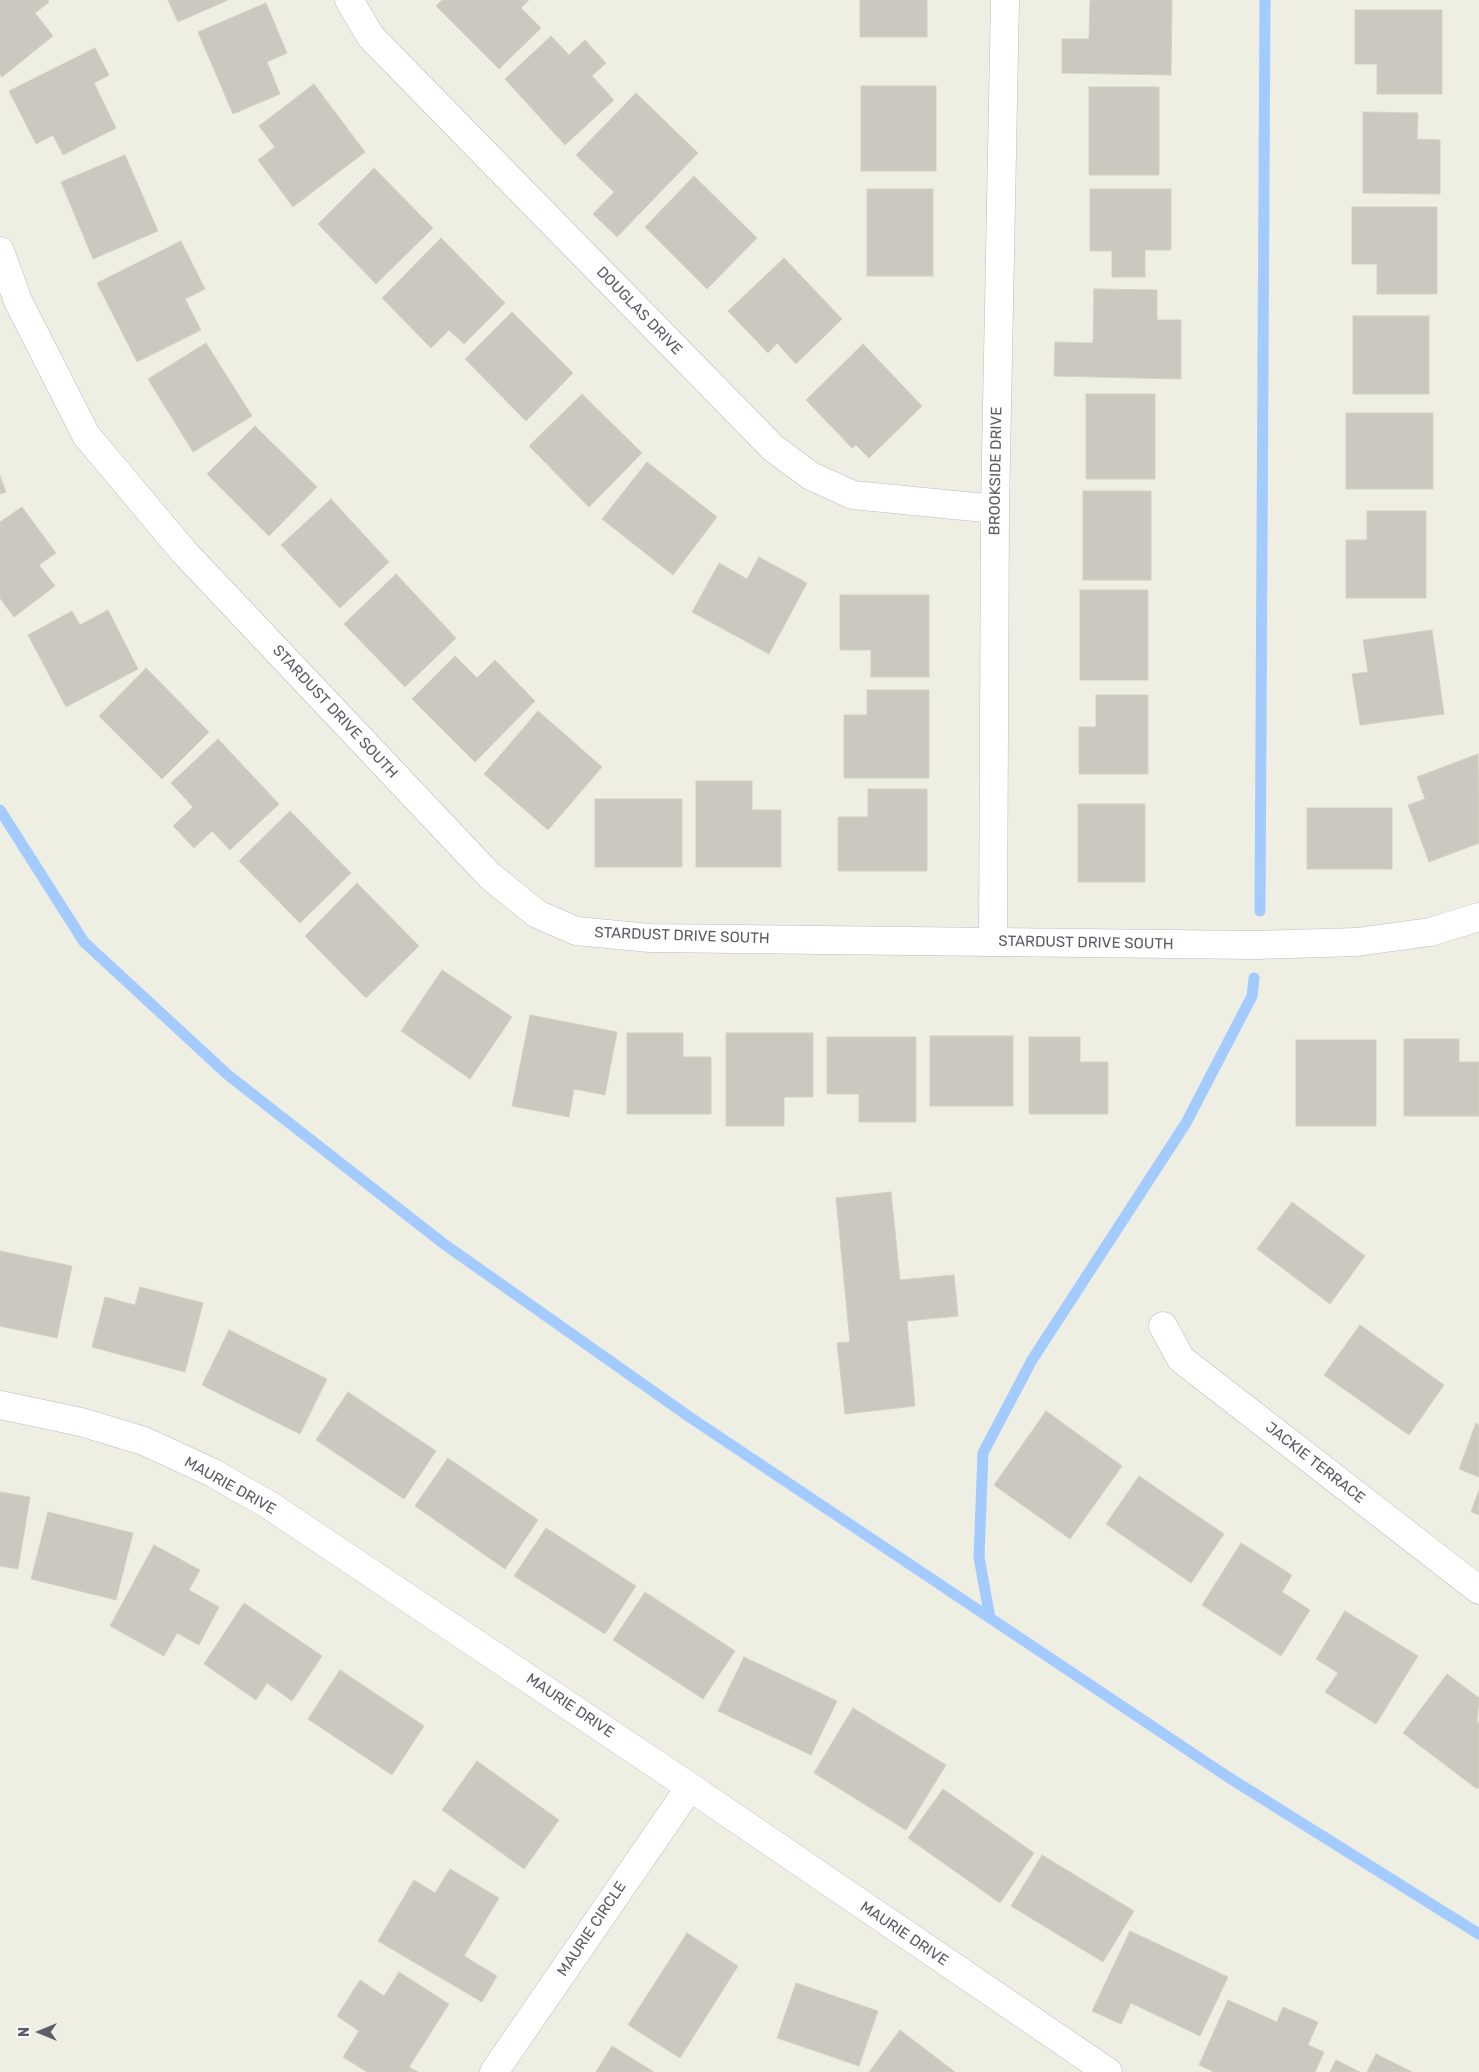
<!DOCTYPE html>
<style>
body{margin:0}
#map{position:relative;width:1479px;height:2072px;overflow:hidden;background:#efeee2;font-family:Rubik,sans-serif}
canvas{display:block}
.north{position:absolute;left:15px;top:2007px;width:50px;height:50px;-webkit-text-stroke:4px #fff;paint-order:stroke;rotate:270deg;font-size:14px;font-weight:700;line-height:20px;text-align:center;color:#5b5e65}
.north::after{content:'';display:block;margin:auto;width:18px;height:22px;background:#5b5e65;clip-path:polygon(50% 0,100% 100%,50% 72%,0 100%)}
</style>
<div id="map">
<canvas width="1479" height="2072"></canvas>
<div class="north">N</div>
</div>
<script>
const ctx = document.querySelector('canvas').getContext('2d');
ctx.lineJoin = 'round';
const toPath = rows => new Path2D(rows.map(r => 'M' + r).join(''));
function strokePath(path, color, width, dash) { ctx.strokeStyle = color; ctx.lineWidth = width; ctx.lineCap = dash ? 'butt' : 'round'; ctx.setLineDash(dash || []); ctx.stroke(path); }
function fill(path, color) { ctx.fillStyle = color; ctx.fill(path, 'evenodd'); }
function write(font, color, halo, rows, align = 'center') {
  ctx.font = font + ' Rubik,sans-serif'; ctx.lineWidth = 4; ctx.setLineDash([]); ctx.textBaseline = 'middle'; ctx.strokeStyle = halo; ctx.fillStyle = color; for (const [text, x, y, turn = 0] of rows) {
    ctx.save(); ctx.translate(x, y); ctx.rotate((+turn || 0) * Math.PI / 180); ctx.textAlign = isNaN(turn) ? turn : align; if (halo) ctx.strokeText(text, 0, 0); ctx.fillText(text, 0, 0); ctx.restore();
  }
}
strokePath(toPath([
 [0,810,84,942,228,1075,444,1244,691,1418,1228,1777,1479,1934],
 [1260,911,1265,0],
 [990,1618,979,1557,983,1453,1032,1360,1186,1123,1252,996,1254,978]
]), '#a3cbff', 11);
const building = toPath([
 [0,0,48,0,49,2,35,13,53,36,2,77,0,74,0,0],
 [168,0,228,0,178,22,168,0],
 [442,0,529,0,521,8,541,28,499,69,436,6,442,0],
 [860,0,927,0,927,37,860,37,860,0],
 [1090,0,1172,0,1171,75,1062,73,1062,39,1089,39,1090,0],
 [266,3,287,53,267,62,280,94,233,114,198,32,266,3],
 [1355,10,1442,10,1442,94,1377,94,1377,64,1355,64,1355,10],
 [551,36,569,55,585,40,606,63,592,76,614,100,565,145,505,79,551,36],
 [95,48,109,75,94,83,116,128,63,155,53,135,36,144,9,91,95,48],
 [314,84,365,152,293,207,258,160,275,147,259,126,314,84],
 [861,86,936,86,936,171,861,171,861,86],
 [1089,87,1159,87,1159,175,1089,175,1089,87],
 [636,93,698,153,617,237,593,214,614,192,576,155,636,93],
 [1363,112,1418,113,1417,139,1440,140,1440,194,1363,193,1363,112],
 [125,155,158,231,93,259,61,182,125,155],
 [374,168,433,228,376,284,318,224,374,168],
 [694,176,757,238,707,289,645,227,694,176],
 [867,189,933,189,933,276,867,276,867,189],
 [1090,189,1171,189,1171,250,1145,250,1145,277,1112,277,1112,251,1090,251,1090,189],
 [1352,207,1437,207,1437,294,1377,294,1377,264,1352,264,1352,207],
 [441,238,505,303,464,344,449,330,431,348,382,298,441,238],
 [181,241,205,289,185,299,201,330,137,362,97,283,181,241],
 [784,258,842,319,796,364,777,343,768,353,728,311,784,258],
 [1094,289,1157,290,1157,320,1181,320,1181,379,1054,376,1055,342,1093,343,1094,289],
 [512,312,573,373,526,421,465,359,512,312],
 [1353,316,1429,316,1429,394,1353,394,1353,316],
 [206,343,252,416,193,452,148,379,206,343],
 [863,344,922,406,869,458,856,445,852,448,806,400,863,344],
 [582,394,642,453,589,507,529,446,582,394],
 [1086,394,1155,394,1155,479,1086,479,1086,394],
 [1346,413,1433,413,1433,489,1346,489,1346,413],
 [255,426,317,487,269,536,207,474,255,426],
 [647,462,717,517,673,575,602,519,647,462],
 [0,476,6,492,0,494,0,476],
 [1083,491,1151,491,1151,580,1083,580,1083,491],
 [331,499,389,562,340,608,281,545,331,499],
 [22,507,56,553,39,565,55,586,14,617,0,598,0,522,22,507],
 [1367,511,1426,511,1426,598,1346,598,1346,540,1367,540,1367,511],
 [759,557,807,583,769,654,692,612,719,563,747,579,759,557],
 [396,574,456,638,405,687,344,624,396,574],
 [1080,590,1148,590,1148,680,1080,680,1080,590],
 [840,595,929,595,929,677,871,677,871,650,840,650,840,595],
 [108,610,138,669,66,707,28,635,72,611,80,625,108,610],
 [1432,630,1444,714,1360,725,1352,674,1368,672,1363,640,1432,630],
 [455,656,477,678,495,660,535,701,475,762,412,699,455,656],
 [146,668,209,732,162,779,99,716,146,668],
 [867,690,929,690,929,778,844,778,844,715,867,715,867,690],
 [1096,695,1148,695,1148,774,1079,774,1079,727,1096,727,1096,695],
 [538,711,602,767,548,830,484,774,538,711],
 [218,739,279,804,230,850,212,831,194,848,173,826,193,807,171,783,218,739],
 [1478,754,1479,843,1429,862,1408,805,1425,799,1417,777,1478,754],
 [696,781,752,781,752,810,781,810,781,867,696,867,696,781],
 [868,789,927,789,927,871,838,871,838,817,868,817,868,789],
 [595,799,682,799,682,867,595,867,595,799],
 [1078,804,1145,804,1145,882,1078,882,1078,804],
 [1307,808,1392,808,1392,869,1307,869,1307,808],
 [290,811,351,873,300,923,239,861,290,811],
 [357,883,419,946,366,998,305,936,357,883],
 [442,970,512,1017,470,1079,401,1031,442,970],
 [530,1015,617,1032,605,1095,574,1089,569,1117,512,1106,530,1015],
 [627,1033,683,1033,683,1057,711,1057,711,1114,627,1114,627,1033],
 [726,1033,813,1033,813,1097,784,1097,784,1126,726,1126,726,1033],
 [930,1036,1013,1036,1013,1106,930,1106,930,1036],
 [827,1037,916,1037,916,1122,859,1122,859,1094,827,1094,827,1037],
 [1029,1037,1080,1037,1080,1062,1108,1062,1108,1114,1029,1114,1029,1037],
 [1404,1039,1459,1039,1459,1062,1479,1062,1479,1116,1404,1116,1404,1039],
 [1296,1040,1376,1040,1376,1126,1296,1126,1296,1040],
 [891,1192,900,1280,954,1275,958,1316,907,1321,915,1406,845,1414,837,1343,850,1342,836,1198,891,1192],
 [1292,1202,1365,1256,1330,1304,1257,1249,1292,1202],
 [0,1251,72,1266,57,1338,0,1326,0,1251],
 [140,1287,203,1303,185,1372,92,1347,105,1297,135,1305,140,1287],
 [1360,1325,1444,1385,1409,1435,1324,1375,1360,1325],
 [229,1330,327,1379,300,1434,202,1385,229,1330],
 [348,1392,436,1451,404,1499,316,1440,348,1392],
 [1046,1411,1122,1466,1070,1539,994,1485,1046,1411],
 [1476,1423,1479,1425,1479,1477,1459,1469,1476,1423],
 [448,1458,538,1520,505,1569,415,1506,448,1458],
 [1139,1476,1224,1534,1191,1583,1106,1524,1139,1476],
 [1479,1490,1479,1515,1471,1512,1479,1490],
 [0,1492,30,1497,18,1569,0,1566,0,1492],
 [48,1512,133,1533,116,1600,31,1579,48,1512],
 [546,1528,636,1586,605,1634,514,1576,546,1528],
 [1241,1543,1292,1575,1282,1592,1310,1610,1281,1656,1202,1605,1241,1543],
 [154,1545,200,1570,189,1590,219,1607,199,1645,177,1633,164,1656,110,1626,154,1545],
 [645,1592,735,1651,703,1699,613,1640,645,1592],
 [244,1603,322,1656,292,1701,267,1683,256,1700,204,1664,244,1603],
 [1345,1611,1418,1656,1376,1724,1325,1692,1338,1673,1316,1659,1345,1611],
 [744,1657,837,1701,811,1755,718,1711,744,1657],
 [340,1670,424,1726,392,1775,308,1719,340,1670],
 [1447,1674,1479,1698,1477,1722,1479,1723,1479,1787,1477,1789,1403,1733,1447,1674],
 [853,1708,946,1765,906,1830,814,1773,853,1708],
 [477,1761,559,1820,524,1869,442,1810,477,1761],
 [943,1789,1034,1853,1000,1903,908,1838,943,1789],
 [1042,1855,1134,1911,1103,1962,1011,1906,1042,1855],
 [450,1869,499,1898,464,1956,497,1976,482,2002,378,1941,414,1880,435,1893,450,1869],
 [1130,1931,1228,1977,1200,2036,1131,2003,1121,2024,1092,2011,1130,1931],
 [687,1933,738,1966,680,2058,628,2025,687,1933],
 [399,1972,449,2004,409,2067,418,2072,367,2072,343,2057,359,2031,337,2016,360,1980,384,1996,399,1972],
 [796,1983,878,2011,859,2066,777,2038,796,1983],
 [1228,2000,1277,2022,1283,2007,1318,2022,1308,2045,1324,2052,1315,2072,1214,2072,1199,2065,1228,2000],
 [900,2030,955,2072,869,2072,900,2030],
 [612,2046,654,2072,596,2072,612,2046],
 [1376,2054,1412,2072,1367,2072,1376,2054],
 [1336,2060,1360,2072,1330,2072,1336,2060]
]);
fill(building, '#cac8bf');
strokePath(building, '#d4d1c0', 1);
const minor = toPath([
 [349,0,371,37,773,448,811,476,853,495,995,509],
 [993,942,995,509,1005,0],
 [1163,1326,1181,1359,1479,1590],
 [0,1405,81,1422,144,1441,211,1472,269,1505,690,1787,1108,2072],
 [494,2072,690,1787]
]);
const tertiary = toPath([
 [0,251,18,301,86,435,184,552,490,876,537,914,576,931,650,938,1255,945,1357,942,1430,932,1479,917]
]);
strokePath(minor, '#babcc3', 29);
strokePath(tertiary, '#babcc3', 29);
strokePath(minor, '#fff', 28);
strokePath(tertiary, '#fff', 28);
write('15px', '#5b5e65', '#fff', [
 ["DOUGLAS DRIVE",639,311,46],
 ["BROOKSIDE DRIVE",996,471,-89],
 ["STARDUST DRIVE SOUTH",335,712,47],
 ["STARDUST DRIVE SOUTH",682,936,2],
 ["STARDUST DRIVE SOUTH",1086,943,1],
 ["JACKIE TERRACE",1315,1463,38],
 ["MAURIE DRIVE",230,1486,29],
 ["MAURIE DRIVE",570,1706,34],
 ["MAURIE CIRCLE",592,1929,-56],
 ["MAURIE DRIVE",904,1934,34]
]);
</script>
